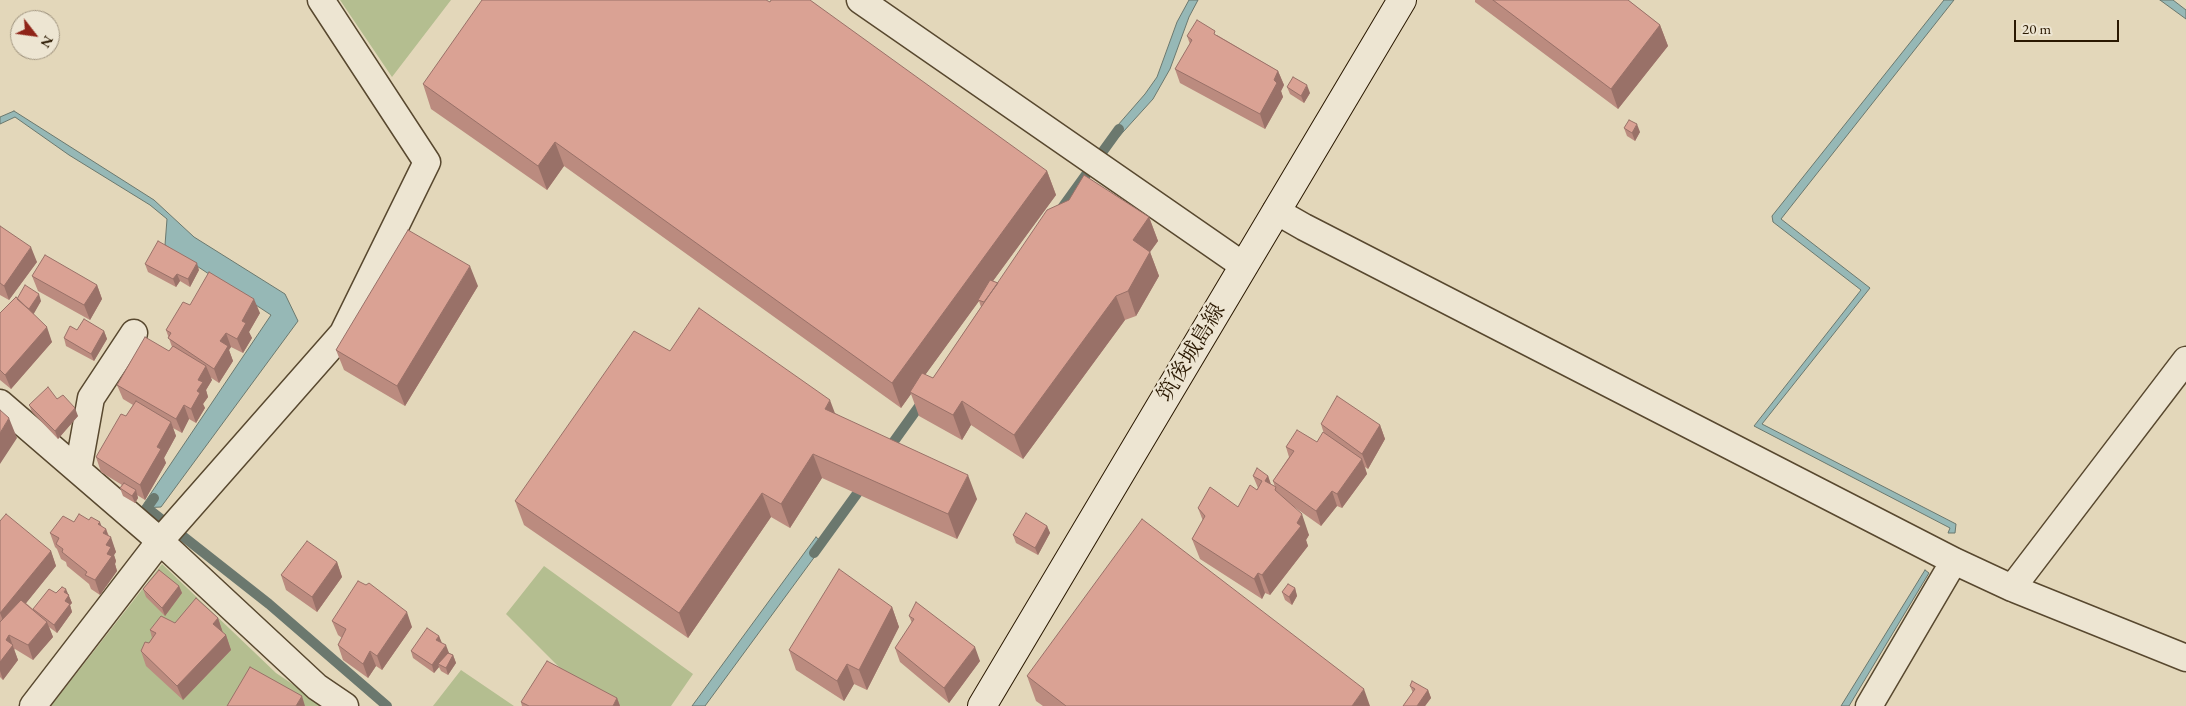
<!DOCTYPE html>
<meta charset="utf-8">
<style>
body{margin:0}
#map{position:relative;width:2186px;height:706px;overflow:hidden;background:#e3d7ba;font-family:"EB Garamond",serif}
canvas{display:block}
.north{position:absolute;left:10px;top:10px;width:50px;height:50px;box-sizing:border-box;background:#ede5d2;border:1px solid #9f937e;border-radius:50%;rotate:120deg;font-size:14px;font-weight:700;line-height:20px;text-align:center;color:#2a1801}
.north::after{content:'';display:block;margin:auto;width:18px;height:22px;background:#8f2418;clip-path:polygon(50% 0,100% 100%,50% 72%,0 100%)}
.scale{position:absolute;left:2014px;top:20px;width:105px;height:22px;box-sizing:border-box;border:2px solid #2a1801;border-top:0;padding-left:6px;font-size:15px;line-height:18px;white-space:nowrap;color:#2a1801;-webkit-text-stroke:4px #ede5d2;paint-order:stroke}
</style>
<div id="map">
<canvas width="2186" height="706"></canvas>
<div class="north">N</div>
<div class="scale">20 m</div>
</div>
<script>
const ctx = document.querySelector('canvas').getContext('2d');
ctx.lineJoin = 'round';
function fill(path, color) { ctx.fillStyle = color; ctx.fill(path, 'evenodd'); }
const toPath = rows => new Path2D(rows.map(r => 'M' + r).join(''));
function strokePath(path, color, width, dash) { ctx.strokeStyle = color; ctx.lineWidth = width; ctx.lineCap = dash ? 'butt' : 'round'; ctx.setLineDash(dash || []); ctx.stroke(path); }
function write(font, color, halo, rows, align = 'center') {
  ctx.font = font + ' "EB Garamond","Noto Serif JP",serif'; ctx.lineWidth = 5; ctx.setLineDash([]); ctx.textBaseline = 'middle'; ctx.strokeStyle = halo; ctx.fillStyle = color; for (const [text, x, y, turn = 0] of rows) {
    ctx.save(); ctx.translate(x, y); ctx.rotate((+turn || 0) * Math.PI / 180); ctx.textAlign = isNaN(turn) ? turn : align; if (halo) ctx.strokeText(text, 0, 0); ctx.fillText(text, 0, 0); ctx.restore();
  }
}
fill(toPath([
 [340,0,451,0,392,77],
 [162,564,276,673,325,706,51,706],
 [544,566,693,674,671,706,614,706,567,675,506,614],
 [461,670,514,706,433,706]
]), '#b4be90');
const water = toPath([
 [1189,0,1198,0,1189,17,1170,69,1153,99,1114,142,1111,133,1145,94,1157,77,1177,22,1189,0],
 [1944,0,1954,0,1781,219,1870,288,1762,424,1956,524,1955,533,1948,533,1950,528,1754,426,1861,290,1773,222,1772,216,1944,0],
 [2160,0,2173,0,2186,10,2186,19,2160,0],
 [14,111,154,200,194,237,285,294,298,321,161,507,141,508,271,315,165,245,167,219,150,205,69,155,15,117,0,124,0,117,14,111],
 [816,537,824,544,705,706,692,706,816,537],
 [1925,570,1929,573,1849,706,1841,706,1925,570]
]);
fill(water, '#96b8b6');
strokePath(water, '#6b786e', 1);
strokePath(toPath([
 [1059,212,1119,129],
 [887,451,925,398],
 [154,498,147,508,269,604,387,706],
 [814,553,864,484]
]), '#6b786e', 10);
const street = toPath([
 [860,0,1244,266],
 [1276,211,1304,227,1954,561,2012,588,2186,658],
 [0,403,160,541,317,687,345,706],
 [78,470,91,398,134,333],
 [2012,588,2186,360],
 [33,706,160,541,343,333,427,162,321,0],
 [1869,706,1954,561]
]);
const secondary = toPath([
 [982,706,1402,0]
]);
strokePath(street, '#58482f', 29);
strokePath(secondary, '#2a1801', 30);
strokePath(street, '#ede5d2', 26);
strokePath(secondary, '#ede5d2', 28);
fill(toPath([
 [1475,0,1628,0,1660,25,1668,46,1618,109,1475,2],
 [1217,35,1278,71,1284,85,1281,91,1283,97,1265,129,1180,83,1175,69,1190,44,1187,36],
 [423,84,1047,171,1056,195,993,281,998,283,1149,217,1158,241,1150,252,1159,276,1136,316,1125,320,1023,459,971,425,962,440,919,416,911,394,901,408,564,166,547,190,431,109],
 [979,301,981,307,933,378,925,375],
 [1287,87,1310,93,1304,103,1290,94],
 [1624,128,1640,132,1635,141,1627,136],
 [0,226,37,262,9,300,0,295],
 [145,264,199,270,190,287,180,281,176,287,148,272],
 [32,276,97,285,102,299,90,320,38,291],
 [478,286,405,406,344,370,336,350],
 [17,299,41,301,33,314,52,342,11,389,0,380,0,313],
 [190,305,260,313,249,332,252,338,243,353,231,347,229,350,233,361,219,383,210,377,212,380,206,390,208,397,203,404,205,408,196,423,189,419,182,433,173,428,176,436,164,458,166,463,145,500,137,495,138,498,135,503,123,496,120,488,122,485,101,472,96,457,126,416,133,405,123,399,117,385,169,351,172,347,166,330],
 [77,330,104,331,107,339,94,361,66,346,64,338],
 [670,351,835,413,977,499,957,539,822,478,790,528,771,517,688,638,524,525,515,501],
 [57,399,78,416,58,439,32,412,29,405],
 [1321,424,1380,425,1385,439,1368,469,1365,467,1367,474,1342,508,1337,506,1321,526,1290,504,1309,535,1306,540,1308,546,1270,595,1265,593,1262,599,1200,559,1192,539,1203,521,1198,508,1238,507,1258,488,1253,476,1268,476,1271,484,1275,487,1273,481,1289,457,1286,447,1317,442,1324,434],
 [89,520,106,529,116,552,114,555,116,561,115,564,117,571,100,595,91,589,89,584,67,566,66,562,61,559,57,549,55,547,50,533,74,522],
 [0,521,51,551,56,566,26,603,34,610,56,593,68,594,72,603,70,605,72,612,57,633,49,627,53,637,33,660,15,649,14,650,18,660,3,680,0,677],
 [1047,526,1050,533,1038,555,1016,543,1013,535],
 [337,562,342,577,317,612,286,590,281,575],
 [179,586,182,593,165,616,146,597,143,589],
 [1295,588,1297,596,1292,605,1285,600,1282,592],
 [892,607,899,627,867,690,854,684,844,701,796,670,789,650],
 [909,616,980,661,949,703,900,662,895,648,912,623],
 [218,618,223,633,226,635,231,650,183,700,146,666,141,651,149,643,152,638,150,630,175,623],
 [332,621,412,627,382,670,376,666,368,678,343,660,338,645,342,638,338,635],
 [439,636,441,643,449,653,453,655,456,663,448,675,441,671,439,667,434,673,413,658,411,651],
 [1027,676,1370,706,1043,706,1036,701],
 [1410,686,1428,690,1431,698,1425,706,1403,706,1413,693],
 [617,698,620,706,522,706,521,702]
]), '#bb8b7f');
fill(toPath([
 [1660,25,1668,46,1618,109,1611,89],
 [1278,71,1284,85,1281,91,1283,97,1265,129,1260,114,1274,80],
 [1307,85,1310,93,1304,103,1301,96],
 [1637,124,1640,132,1635,141,1632,133],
 [555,142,564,166,547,190,538,166],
 [1047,171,1056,195,979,300,978,300,979,301,912,393,910,392,911,394,901,408,892,383],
 [1149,217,1158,241,1150,252,1159,276,1136,316,1128,291,1133,240],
 [31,247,37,262,9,300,4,286],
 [197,263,199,270,190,287,188,279],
 [470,266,478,286,405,406,397,386],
 [177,274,180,281,176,287,173,279],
 [97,285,102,299,90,320,84,305],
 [39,294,41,301,32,317,29,309],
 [1116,296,1125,320,1023,459,1014,435],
 [254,299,260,313,249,332,252,338,243,353,237,339,242,321],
 [47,327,52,342,11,389,5,375],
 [104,331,107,339,94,361,91,354],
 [226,333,231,347,229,350,233,361,219,383,214,369,220,341],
 [206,366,212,380,206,390,208,397,203,404,205,408,196,423,191,409,197,391,198,380],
 [830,400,839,424,825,409],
 [962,401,971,425,962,440,953,415],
 [184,405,189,419,182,433,176,419],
 [75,408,78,416,58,439,55,431],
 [9,418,17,438,0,464,0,433],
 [171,422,176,436,164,458,166,463,145,500,140,485,157,447],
 [1380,425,1385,439,1368,469,1362,454],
 [813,454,822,478,790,528,781,504],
 [1362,459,1367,474,1342,508,1337,494],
 [968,475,977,499,957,539,948,514],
 [1268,476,1275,497,1265,481],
 [136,490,138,498,135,503,132,496],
 [1332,491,1337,506,1321,526,1316,511],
 [762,493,771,517,688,638,679,613],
 [1302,514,1309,535,1306,540,1308,546,1270,595,1262,575,1297,523],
 [100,522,104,533,106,529,109,539,111,537,116,552,114,555,116,561,115,564,117,571,100,595,95,580,98,524],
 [1047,526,1050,533,1038,555,1035,548],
 [51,551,56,566,6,628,0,613],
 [337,562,342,577,317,612,312,597],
 [1258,573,1265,593,1262,599,1254,579],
 [179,586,182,593,165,616,162,608],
 [1295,588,1297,596,1292,605,1289,597],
 [66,589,72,603,70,605,72,612,57,633,54,625,65,601,64,592],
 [892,607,899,627,867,690,859,670],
 [407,612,412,627,382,670,377,656],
 [218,618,223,633,213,624],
 [47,622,53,637,33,660,28,645],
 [9,635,18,660,3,680,0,671,0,662,6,640],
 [226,635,231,650,183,700,177,686],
 [439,636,442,643,436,640],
 [446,645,449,653,438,664,439,667,434,673,432,665],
 [975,647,980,661,949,703,944,688],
 [370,651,376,666,368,678,363,664],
 [453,655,456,663,448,675,446,668],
 [847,664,854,684,844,701,837,681],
 [1364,689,1370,706,1352,706],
 [1428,690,1431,698,1425,706,1417,706],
 [302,696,305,706,296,706],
 [617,698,620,706,613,706]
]), '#997168');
const building = toPath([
 [482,0,766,0,770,2,771,0,810,0,1047,171,892,383,555,142,538,166,423,84,482,0],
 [1493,0,1628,0,1660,25,1611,89,1493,0],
 [1197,20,1215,31,1214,34,1278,71,1274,80,1277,83,1260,114,1175,69,1192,40,1187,36,1197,20],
 [1293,77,1307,85,1301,96,1287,87,1293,77],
 [1629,120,1637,124,1632,133,1624,128,1629,120],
 [1084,175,1149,217,1133,240,1150,252,1128,291,1116,296,1014,435,962,401,953,415,910,392,922,373,933,378,1047,210,1069,200,1084,175],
 [0,226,31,247,4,286,0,283,0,226],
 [408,230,470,266,397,386,336,350,408,230],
 [158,241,197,263,188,279,177,274,173,279,145,264,158,241],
 [45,255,97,285,84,305,32,276,45,255],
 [209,272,254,299,242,321,246,323,237,339,226,333,220,341,228,346,214,369,168,338,171,333,166,330,183,302,190,305,209,272],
 [990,280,998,283,984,302,978,300,990,280],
 [25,285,39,294,29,309,26,307,17,299,25,285],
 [16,297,47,327,5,375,0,370,0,313,16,297],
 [699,308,830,400,825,409,968,475,948,514,813,454,781,504,762,493,679,613,515,501,634,331,670,351,699,308],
 [84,319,104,331,91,354,64,338,70,326,77,330,84,319],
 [145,337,169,351,173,346,206,366,198,380,203,382,197,391,200,393,191,409,184,405,176,419,117,385,145,337],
 [48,387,57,399,63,395,75,408,55,431,29,405,48,387],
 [1337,396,1380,425,1362,454,1321,424,1337,396],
 [136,401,171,422,157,447,161,449,140,485,96,457,121,414,126,416,136,401],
 [0,410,9,418,0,433,0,410],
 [1297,430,1317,442,1323,432,1362,459,1337,494,1332,491,1316,511,1273,481,1294,451,1286,447,1297,430],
 [1257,468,1268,476,1265,481,1276,487,1275,490,1302,514,1297,523,1301,526,1262,575,1258,573,1254,579,1192,539,1205,516,1198,508,1210,487,1238,507,1250,485,1257,490,1262,481,1253,476,1257,468],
 [124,483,136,490,132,496,120,488,124,483],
 [1026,513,1047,526,1035,548,1013,535,1026,513],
 [6,514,51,551,0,613,0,521,6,514],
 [79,514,89,520,91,517,100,522,98,524,106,529,103,533,111,537,106,545,111,547,107,554,112,556,95,580,85,575,87,572,62,552,63,549,56,544,59,538,50,533,63,516,74,522,79,514],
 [1142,519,1364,689,1352,706,1066,706,1027,676,1142,519],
 [307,541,337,562,312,597,281,575,307,541],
 [839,569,892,607,859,670,847,664,837,681,789,650,839,569],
 [159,570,179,586,162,608,143,589,159,570],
 [358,581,366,585,369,583,407,612,377,656,370,651,363,664,338,645,346,629,332,621,358,581],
 [1288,584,1295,588,1289,597,1282,592,1288,584],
 [62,587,66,589,64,592,69,595,65,601,70,604,54,625,33,609,49,589,56,593,62,587],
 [196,598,218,618,213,624,226,635,177,686,141,651,145,642,149,643,156,633,150,630,161,616,175,623,196,598],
 [21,600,47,622,28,645,9,635,6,640,13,645,0,662,0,622,21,600],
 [916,602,975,647,944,688,895,648,914,619,909,616,916,602],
 [427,628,439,636,436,640,446,645,432,665,411,651,427,628],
 [448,653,453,655,446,668,438,664,448,653],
 [547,661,617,698,613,706,529,706,521,702,547,661],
 [250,667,302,696,296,706,227,706,250,667],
 [1412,681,1428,690,1417,706,1403,706,1415,689,1410,686,1412,681]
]);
fill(building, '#daa294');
strokePath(building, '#997168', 1);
write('22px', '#2a1801', '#ede5d2', [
 ["筑後城島線",1192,353,-59]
]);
</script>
